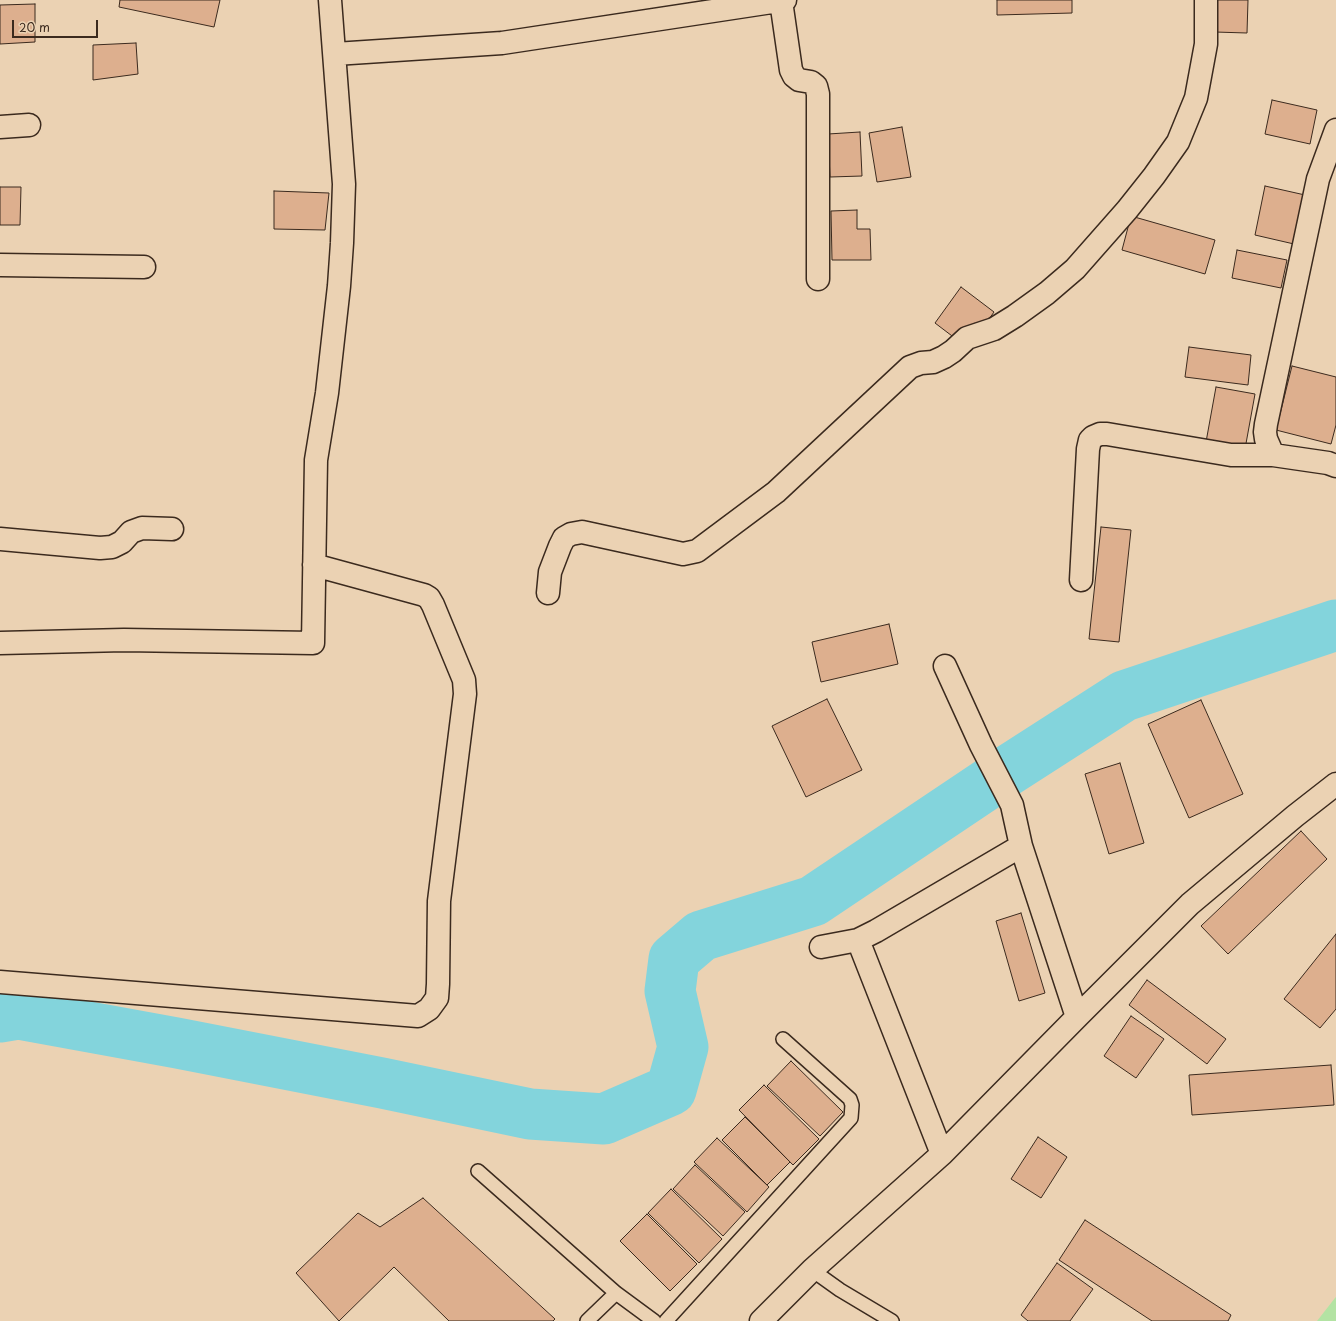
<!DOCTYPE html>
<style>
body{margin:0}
#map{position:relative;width:1336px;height:1321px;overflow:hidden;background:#ebd2b3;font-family:"Playpen Sans",sans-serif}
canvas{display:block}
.scale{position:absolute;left:12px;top:20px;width:86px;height:18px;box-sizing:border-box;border:2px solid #3b2a1e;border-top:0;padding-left:5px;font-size:12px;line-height:14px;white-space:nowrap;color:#3b2a1e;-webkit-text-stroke:3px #ebd2b3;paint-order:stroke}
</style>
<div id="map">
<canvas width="1336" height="1321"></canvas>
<div class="scale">20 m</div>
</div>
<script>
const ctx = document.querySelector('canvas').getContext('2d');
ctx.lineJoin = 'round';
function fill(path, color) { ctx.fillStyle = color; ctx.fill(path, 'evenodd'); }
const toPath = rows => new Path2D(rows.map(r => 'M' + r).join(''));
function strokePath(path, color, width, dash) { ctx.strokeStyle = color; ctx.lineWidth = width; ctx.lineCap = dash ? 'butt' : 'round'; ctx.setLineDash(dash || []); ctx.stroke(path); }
fill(toPath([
 [1336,1297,1336,1321,1317,1321,1335,1298]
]), '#b3e3a3');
strokePath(toPath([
 [0,1017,18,1014,177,1043,382,1083,530,1114,604,1119,671,1090,683,1047,670,991,674,959,701,936,813,901,1001,775,1124,696,1336,625]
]), '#83d4dc', 51);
const building = toPath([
 [120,0,220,0,214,27,119,7,120,0],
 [997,0,1072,0,1072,13,997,15,997,0],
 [1215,0,1248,0,1247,33,1215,32,1215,0],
 [35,4,35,42,0,44,0,5,35,4],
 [136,43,138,74,93,80,93,45,136,43],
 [1272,100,1317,110,1310,144,1265,134,1272,100],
 [902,127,911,177,877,182,869,133,902,127],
 [860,132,862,176,830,177,828,134,860,132],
 [1265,186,1305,195,1294,244,1255,235,1265,186],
 [0,187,21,187,20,225,0,225,0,187],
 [274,191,329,193,325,230,274,229,274,191],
 [857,210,857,229,870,229,871,260,832,260,831,211,857,210],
 [1131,216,1215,240,1205,274,1122,250,1131,216],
 [1237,250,1287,260,1281,288,1232,278,1237,250],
 [961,287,994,312,982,329,974,323,960,342,935,323,961,287],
 [1189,347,1251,355,1248,385,1185,377,1189,347],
 [1292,366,1336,377,1336,425,1331,444,1276,430,1292,366],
 [1216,387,1255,394,1245,449,1206,442,1216,387],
 [1101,527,1131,530,1119,642,1089,639,1101,527],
 [889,624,898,664,821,682,812,642,889,624],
 [827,699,862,770,806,797,772,726,827,699],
 [1201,700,1243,794,1189,818,1148,724,1201,700],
 [1120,763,1144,843,1109,854,1085,774,1120,763],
 [1301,831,1327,859,1228,954,1201,926,1301,831],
 [1021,913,1045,993,1019,1001,996,921,1021,913],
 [1336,934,1336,1009,1320,1028,1284,999,1336,934],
 [1147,980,1226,1039,1207,1064,1129,1005,1147,980],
 [1131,1016,1164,1039,1136,1078,1104,1056,1131,1016],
 [791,1061,843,1112,820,1136,767,1086,791,1061],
 [1331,1065,1334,1105,1192,1115,1189,1075,1331,1065],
 [764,1085,819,1139,793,1165,739,1110,764,1085],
 [745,1117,790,1162,767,1185,722,1140,745,1117],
 [1038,1137,1067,1157,1041,1198,1011,1179,1038,1137],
 [717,1138,769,1187,747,1212,694,1162,717,1138],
 [695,1165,745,1212,723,1236,673,1189,695,1165],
 [671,1189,722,1239,699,1263,648,1213,671,1189],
 [423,1198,555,1319,553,1321,449,1321,394,1267,339,1321,296,1273,358,1213,380,1227,423,1198],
 [647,1214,697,1264,670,1291,620,1241,647,1214],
 [1085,1220,1231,1315,1228,1321,1152,1321,1059,1260,1085,1220],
 [1057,1263,1093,1289,1070,1321,1028,1321,1021,1315,1057,1263]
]);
fill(building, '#ddaf8e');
strokePath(building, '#3b2a1e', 1);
const service = toPath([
 [478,1171,616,1293,654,1321],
 [812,1270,840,1290,892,1321],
 [587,1321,616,1293],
 [666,1321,851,1118,852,1105,850,1099,783,1039]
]);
const minor = toPath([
 [781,1,791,70,794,76,799,80,811,82,816,86,818,94,818,279],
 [335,54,502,43,785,0],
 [0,127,29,125],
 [1336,130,1318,179,1266,424,1265,432,1266,439,1273,455,1328,463,1336,466],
 [0,265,144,267],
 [0,539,100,548,112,547,122,542,131,532,142,528,172,529],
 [1081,580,1088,449,1090,440,1093,437,1100,434,1107,434,1231,455,1273,455],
 [548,593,550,572,560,546,564,538,571,534,582,532,683,554,697,551,776,492,910,367,921,363,933,362,944,357,953,351,967,338,994,329,1015,316,1047,293,1075,269,1127,210,1154,176,1178,142,1196,98,1206,44,1206,0],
 [0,643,124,640,313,643,316,460,327,393,339,286,342,243,344,184,330,0],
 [945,666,981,745,1012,805,1021,846,1077,1017],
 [858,940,942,1154],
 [821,947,858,940,876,931,1021,846],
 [0,982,418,1016,429,1009,437,998,438,984,439,901,465,694,464,680,433,605,429,598,424,595,314,565],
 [761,1321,812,1270,942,1154,1077,1017,1190,904,1295,816,1336,784]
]);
strokePath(service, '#3b2a1e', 16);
strokePath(minor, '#3b2a1e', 25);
strokePath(service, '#ebd2b3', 13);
strokePath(minor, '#ebd2b3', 22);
</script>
